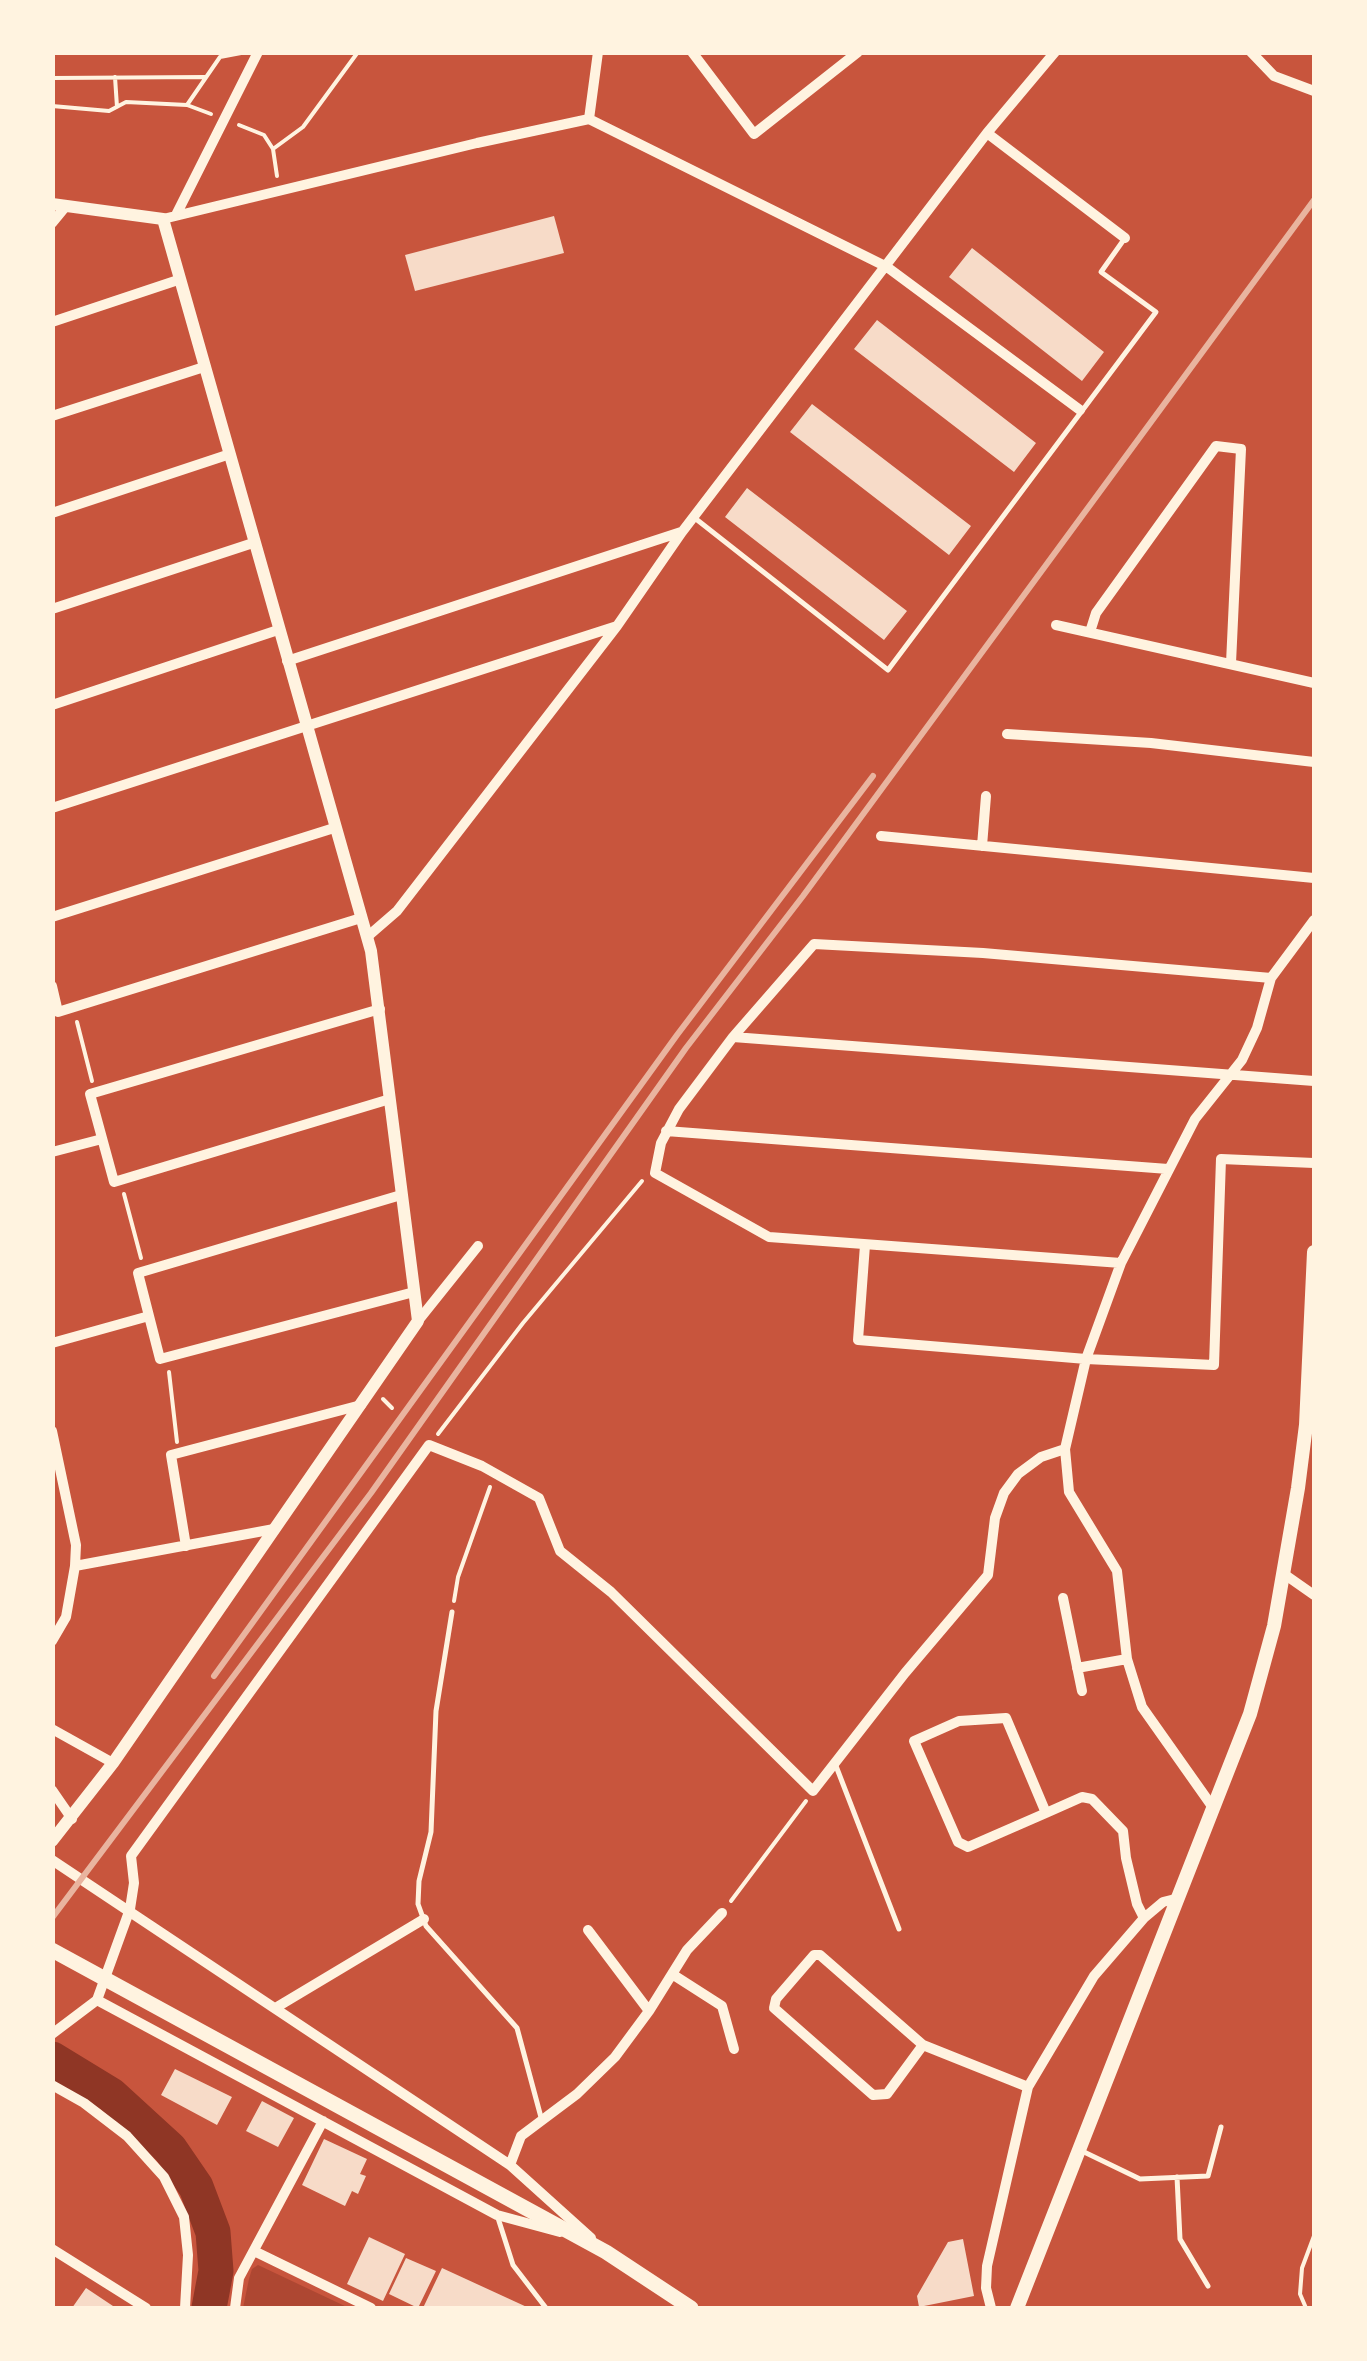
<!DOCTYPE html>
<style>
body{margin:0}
#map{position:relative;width:1367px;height:2361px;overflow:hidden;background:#c8553d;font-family:"Nunito Sans",sans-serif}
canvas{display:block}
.frame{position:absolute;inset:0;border:55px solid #fff3e0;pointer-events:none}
</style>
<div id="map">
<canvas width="1367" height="2361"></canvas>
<div class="frame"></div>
</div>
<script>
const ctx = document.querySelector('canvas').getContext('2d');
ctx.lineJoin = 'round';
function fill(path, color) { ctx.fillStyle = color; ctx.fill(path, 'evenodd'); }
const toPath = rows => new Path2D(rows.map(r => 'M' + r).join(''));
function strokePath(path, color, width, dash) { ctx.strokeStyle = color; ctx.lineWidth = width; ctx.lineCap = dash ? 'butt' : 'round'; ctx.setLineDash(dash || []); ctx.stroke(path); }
fill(toPath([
 [258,2265,349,2308,243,2308,249,2279,252,2269]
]), '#ae4732');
strokePath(toPath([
 [52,2059,111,2095,170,2149,196,2187,213,2232,216,2271,209,2308]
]), '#8f3625', 35);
fill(toPath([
 [554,216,564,253,415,291,405,255],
 [972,248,1104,352,1082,381,949,277],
 [877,320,1036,443,1014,472,854,349],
 [812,404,971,526,949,555,790,432],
 [747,488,907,611,884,640,725,517],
 [175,2069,232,2097,217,2125,161,2095],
 [262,2101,294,2118,278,2147,246,2131],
 [324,2139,367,2159,360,2174,366,2176,358,2194,352,2191,345,2206,302,2185],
 [369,2237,405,2254,383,2301,347,2284],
 [963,2239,974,2296,919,2307,917,2296,948,2242],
 [406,2258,436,2271,418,2308,389,2294],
 [442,2268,529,2308,423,2308],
 [86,2288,116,2308,72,2308]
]), '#f7dbc8');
strokePath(toPath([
 [115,77,117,107],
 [52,78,205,77],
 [187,105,220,57,241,53],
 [52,106,109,111,126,102,187,105,211,114],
 [239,125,264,135,273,149,277,176],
 [273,149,303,127,358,52],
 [77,1022,92,1081],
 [124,1194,141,1258],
 [169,1372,177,1442],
 [383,1399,392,1408],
 [438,1434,523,1323,642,1181],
 [454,1601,458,1577,490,1487],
 [731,1901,806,1801],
 [1306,2308,1300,2294,1302,2268,1314,2236]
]), '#fff3e0', 4);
strokePath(toPath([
 [696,519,888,670,1156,312,1101,272,1125,238],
 [452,1612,436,1711,431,1832,419,1881,418,1904,426,1926,517,2028,542,2121],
 [836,1766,899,1929],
 [1082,2151,1140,2179,1208,2176,1221,2127],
 [1177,2177,1180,2239,1208,2286],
 [498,2218,513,2265,546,2308]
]), '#fff3e0', 5);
strokePath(toPath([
 [598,52,589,119,887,267,1080,410],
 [692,52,754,134,858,52],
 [1251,52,1274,76,1314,91],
 [987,133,1125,238],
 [176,215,258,52],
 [163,219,477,143,589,119],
 [52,223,66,206],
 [52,322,178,280],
 [52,416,204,367],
 [52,513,227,455],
 [52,609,253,543],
 [1056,625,1314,683],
 [1090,632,1096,613,1216,446,1241,449,1231,663],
 [287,661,681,532],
 [52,705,278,630],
 [1007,734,1151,743,1314,762],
 [52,808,617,626],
 [881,836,1314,878],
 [982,846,986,796],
 [52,917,334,828],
 [367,937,397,911,617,626,682,532,987,133,1055,52],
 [52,986,58,1012,361,918],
 [380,1009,90,1094,114,1182,390,1099],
 [733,1037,814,944,983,953,1271,978],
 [666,1131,1168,1169],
 [52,1152,102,1139],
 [401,1195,138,1273,160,1359,414,1292],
 [865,1245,858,1340,1086,1359,1214,1365,1221,1159,1314,1163],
 [1121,1263,769,1237,655,1173,661,1143,679,1109,733,1037,1314,1081],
 [418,1321,478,1246],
 [52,1343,149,1316],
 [52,1431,76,1545,75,1566,66,1617,52,1641],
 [186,1546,171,1455,361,1405],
 [75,1566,274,1529],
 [1284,1574,1314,1595],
 [1063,1598,1082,1691],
 [1077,1668,1127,1659],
 [52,1729,113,1763],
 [52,1790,72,1819],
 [1214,1809,1142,1707,1127,1659,1117,1571,1069,1492,1065,1449,1086,1359,1121,1263,1195,1119,1242,1060,1257,1028,1271,978,1314,920],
 [1046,1813,1006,1718,959,1721,914,1741,958,1842,968,1847,1046,1813,1082,1797,1092,1799,1123,1831,1126,1858,1137,1904,1144,1918],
 [52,1860,510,2165,591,2238],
 [672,1974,722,2006,734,2049],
 [97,2000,497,2215,560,2232],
 [277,2007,424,1919],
 [649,2011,687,1950,722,1913],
 [52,2034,97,2000,130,1909,134,1883,131,1856,429,1445,482,1466,539,1498,560,1551,611,1592,813,1791,905,1673,988,1575,995,1518,1004,1493,1018,1474,1041,1457,1065,1449],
 [923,2045,887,2094,873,2095,774,2008,776,1999,814,1955,820,1955,923,2045,1028,2087],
 [52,2085,84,2103,127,2136,164,2177,184,2217,188,2255,185,2308],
 [510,2165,521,2136,577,2094,615,2057,649,2011,588,1930],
 [52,2249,146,2308],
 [254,2251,371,2308],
 [235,2308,239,2278,323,2121],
 [991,2308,986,2288,987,2266,1028,2087,1094,1976,1144,1918,1163,1902,1179,1898]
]), '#fff3e0', 10);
strokePath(toPath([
 [52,204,163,219,371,951,418,1321,113,1763,52,1841]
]), '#fff3e0', 12);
strokePath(toPath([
 [1017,2308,1250,1714,1274,1626,1298,1488,1306,1425,1314,1252]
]), '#fff3e0', 14);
strokePath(toPath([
 [52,1950,606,2252,691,2308]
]), '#fff3e0', 15);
strokePath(toPath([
 [214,1676,677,1035,873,776],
 [52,1918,371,1493,686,1048,803,896,1314,200]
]), '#e9b49f', 6);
</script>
